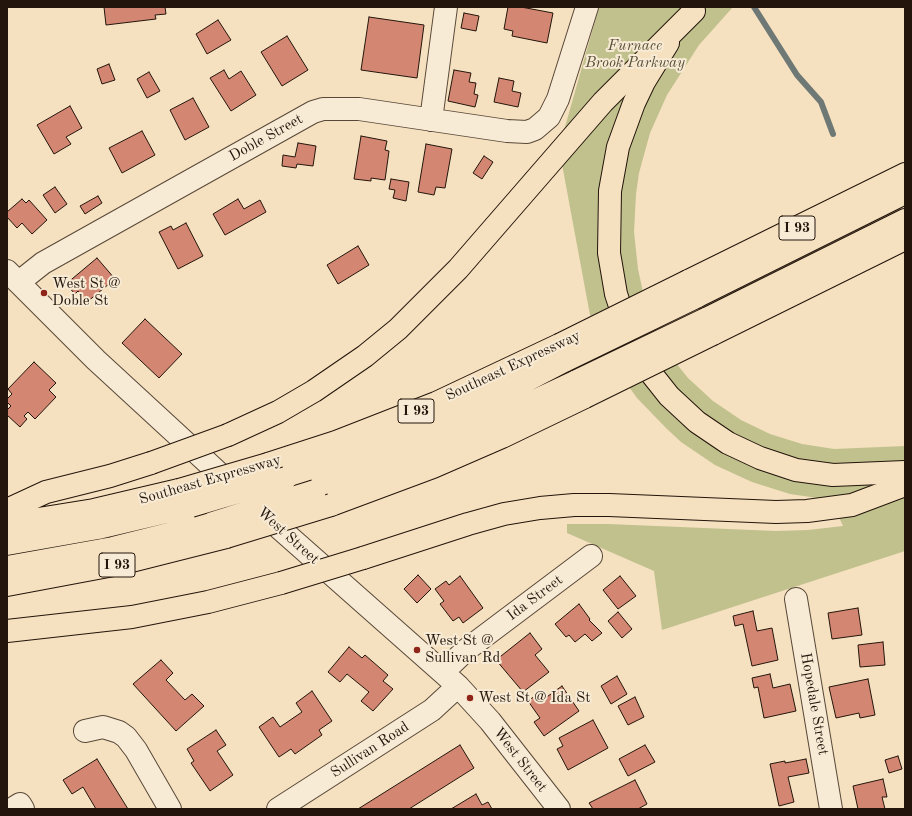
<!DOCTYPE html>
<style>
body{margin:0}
#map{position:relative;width:912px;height:816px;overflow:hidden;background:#f5e0bf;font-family:"Old Standard TT",serif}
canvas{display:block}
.frame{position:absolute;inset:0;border:8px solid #23150b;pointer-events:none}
</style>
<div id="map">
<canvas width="912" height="816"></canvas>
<div class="frame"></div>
</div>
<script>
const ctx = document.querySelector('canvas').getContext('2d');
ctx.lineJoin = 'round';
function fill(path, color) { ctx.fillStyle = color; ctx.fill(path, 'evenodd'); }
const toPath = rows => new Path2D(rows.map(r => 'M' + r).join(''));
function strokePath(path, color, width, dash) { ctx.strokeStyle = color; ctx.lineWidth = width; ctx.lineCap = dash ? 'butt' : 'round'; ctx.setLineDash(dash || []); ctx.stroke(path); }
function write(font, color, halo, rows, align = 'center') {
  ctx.font = font + ' "Old Standard TT",serif'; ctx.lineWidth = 4; ctx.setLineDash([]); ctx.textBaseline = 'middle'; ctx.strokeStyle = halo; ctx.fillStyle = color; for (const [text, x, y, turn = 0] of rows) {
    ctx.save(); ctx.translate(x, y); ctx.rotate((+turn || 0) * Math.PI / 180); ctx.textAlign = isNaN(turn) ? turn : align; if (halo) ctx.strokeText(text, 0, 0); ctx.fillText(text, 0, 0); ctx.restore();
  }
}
fill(toPath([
 [599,7,733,7,699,45,667,95,650,133,639,173,636,194,634,232,638,269,646,306,668,353,688,378,713,401,741,420,770,434,802,444,834,449,905,446,905,551,662,630,654,571,567,533,567,524,608,524,776,531,808,530,843,526,831,500,790,494,752,482,715,465,681,442,666,428,637,398,624,380,590,315,559,148]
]), '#c1c18e');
strokePath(toPath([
 [754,7,797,75,821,102,833,134]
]), '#6e7975', 6);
const building = toPath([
 [104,7,165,7,166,14,155,15,156,19,106,25,104,7],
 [508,7,521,7,553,13,547,43,512,36,513,31,504,29,508,7],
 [464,13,479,16,476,31,461,28,464,13],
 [369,17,424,25,417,78,361,70,369,17],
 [218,20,231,40,207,54,196,34,218,20],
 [287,36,308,70,282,86,261,52,287,36],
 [109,64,115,80,102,84,97,69,109,64],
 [224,70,229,79,241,71,256,95,231,111,210,78,224,70],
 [454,70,471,73,469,82,476,83,474,94,478,95,475,107,448,101,454,70],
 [149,72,160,91,147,98,137,79,149,72],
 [499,78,514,81,512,91,521,93,518,107,494,102,499,78],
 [193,98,209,127,185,140,170,110,193,98],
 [70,106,82,128,66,137,71,144,54,154,37,125,70,106],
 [142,131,155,155,122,173,109,148,142,131],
 [361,136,387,141,385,150,389,151,385,180,371,178,371,181,354,179,361,136],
 [298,143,316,146,313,166,297,164,296,168,282,166,283,155,295,157,298,143],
 [426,144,452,149,445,188,436,187,434,195,418,192,426,144],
 [484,156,493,162,482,179,473,173,484,156],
 [391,179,409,182,406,201,393,198,395,190,389,189,391,179],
 [55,187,67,204,55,213,43,195,55,187],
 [98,196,102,203,85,214,80,206,98,196],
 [22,199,26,203,29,200,47,220,32,234,22,223,17,228,7,217,7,212,22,199],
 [238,199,244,209,260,200,266,212,225,235,213,214,238,199],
 [186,223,203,256,178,269,159,232,171,226,173,230,186,223],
 [358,246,369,265,338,284,327,265,358,246],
 [97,258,115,279,87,302,78,291,75,294,66,284,97,258],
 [145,319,182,354,159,378,122,343,145,319],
 [34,362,56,383,49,390,56,397,35,419,28,412,24,416,27,419,20,427,7,415,7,410,11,406,7,402,7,399,12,394,8,389,34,362],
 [418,575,431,589,417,603,404,589,418,575],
 [460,576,483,608,463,623,459,617,453,621,440,604,444,601,435,589,446,581,449,585,460,576],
 [620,576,636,596,618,609,603,590,620,576],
 [579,604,590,619,589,620,602,633,592,641,585,634,575,642,569,635,566,637,555,624,579,604],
 [858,608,862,635,832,639,828,613,858,608],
 [753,611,757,631,772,628,778,660,752,666,743,624,735,626,733,616,753,611],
 [618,612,632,629,622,638,608,621,618,612],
 [530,633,542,649,535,655,549,672,523,692,496,660,530,633],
 [883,642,885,665,860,667,858,645,883,642],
 [349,647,362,658,365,655,388,675,383,681,393,689,373,711,361,701,369,692,347,674,340,682,328,672,349,647],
 [161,660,173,673,166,680,185,700,192,694,204,706,176,731,133,684,161,660],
 [770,674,773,688,790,684,796,711,764,718,758,687,754,688,752,678,770,674],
 [617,676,627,694,611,704,601,686,617,676],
 [868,679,875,715,860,718,859,713,836,718,829,687,868,679],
 [562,686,579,711,544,736,534,722,540,718,528,701,539,693,544,699,562,686],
 [312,691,332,721,319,730,322,735,295,754,291,749,279,757,259,727,273,717,280,727,302,712,296,703,312,691],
 [635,697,644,717,628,725,618,706,635,697],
 [593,720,608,748,568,770,557,749,563,746,559,738,593,720],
 [216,730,226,745,217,751,233,775,210,791,191,763,194,761,187,749,216,730],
 [460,745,474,768,409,809,358,809,460,745],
 [645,745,655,762,628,776,619,759,645,745],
 [898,756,902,769,889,773,885,760,898,756],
 [97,759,128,809,96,809,83,787,72,794,63,780,97,759],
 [806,759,809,773,788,777,794,802,779,806,770,764,785,761,785,763,806,759],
 [883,779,887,797,882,797,885,809,858,809,853,786,883,779],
 [635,780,647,804,638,809,593,809,589,803,635,780],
 [476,794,482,805,488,802,492,809,451,809,476,794]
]);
fill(building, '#d38672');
strokePath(building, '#23150b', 1);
const minor = toPath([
 [431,120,446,7],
 [7,271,96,360,235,488],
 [19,282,43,263,313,112,323,109,359,109,507,131,527,132,535,129,549,117,558,99,587,7],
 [260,511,458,686,490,721,559,809],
 [796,599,831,809],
 [443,672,466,650,591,556],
 [85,731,103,727,119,732,126,737,136,750,170,809],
 [12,809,20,804,23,809],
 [278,809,432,710,458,686]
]);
const major = toPath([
 [668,43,644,82,634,103,618,147,610,191,609,253,616,294,629,333,646,367,669,396,697,422,728,443,760,458,796,470,833,475,905,472]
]);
const highway = toPath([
 [688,281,905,174],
 [696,297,905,193],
 [706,319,905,220],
 [713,334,905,239],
 [228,435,278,412,314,391,365,356,398,329,458,269,603,102,694,11],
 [268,464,336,442,436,403,559,345],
 [286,478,342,460,443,420,510,389,566,360],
 [315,491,426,450,494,420,577,381],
 [331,505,433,467,502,437,585,397],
 [7,510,46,492,110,476,151,463],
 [7,524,94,510,179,490],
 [7,544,98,528,191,506],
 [363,558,468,524,504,514,540,508,574,505,609,505,776,512,807,511,852,505,905,485],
 [7,567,113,548,213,523],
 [7,585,119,564,226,537],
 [7,631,132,617,208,602,281,583]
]);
strokePath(minor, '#584838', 24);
strokePath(major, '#23150b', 24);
strokePath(highway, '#23150b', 24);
strokePath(minor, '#f8ebd5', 22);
strokePath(major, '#f5e0bf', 22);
strokePath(highway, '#f5e0bf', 22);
const highwayBridge = toPath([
 [559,345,688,281],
 [566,360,696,297],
 [577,381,706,319],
 [585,397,713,334],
 [151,463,228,435],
 [179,490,268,464],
 [191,506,286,478],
 [213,523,315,491],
 [226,537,331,505],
 [281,583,363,558]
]);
strokePath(highwayBridge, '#23150b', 24, []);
strokePath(highwayBridge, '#f5e0bf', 22);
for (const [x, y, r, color] of [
 [44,293,4,"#8f2418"],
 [417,650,4,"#8f2418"],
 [470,698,4,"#8f2418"]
]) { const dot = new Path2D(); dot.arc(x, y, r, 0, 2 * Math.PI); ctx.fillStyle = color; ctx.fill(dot); strokePath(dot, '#f8ebd5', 1.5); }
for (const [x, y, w] of [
 [797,228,36],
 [416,411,36],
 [117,565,36]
]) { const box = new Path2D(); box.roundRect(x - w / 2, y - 12, w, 24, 3); ctx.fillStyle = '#f8ebd5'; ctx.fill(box); strokePath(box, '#23150b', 1); }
write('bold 14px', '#23150b', null, [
 ["I 93",797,228],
 ["I 93",416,411],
 ["I 93",117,565]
]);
write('italic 15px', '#5a5139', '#f8ebd5', [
 ["Furnace",635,46],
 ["Brook Parkway",635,63]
]);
write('15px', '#23150b', '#f8ebd5', [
 ["Doble Street",266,138,-29],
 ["Southeast Expressway",513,366,-25],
 ["Southeast Expressway",210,480,-16],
 ["West Street",288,536,42],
 ["Ida Street",535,598,-37],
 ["Hopedale Street",814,704,80],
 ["Sullivan Road",370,750,-33],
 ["West Street",520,760,52]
]);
write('15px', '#23150b', '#f8ebd5', [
 ["West St @",52,284],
 ["Doble St",52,301],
 ["West St @",425,641],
 ["Sullivan Rd",425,658],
 ["West St @ Ida St",478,698]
], 'left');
</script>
